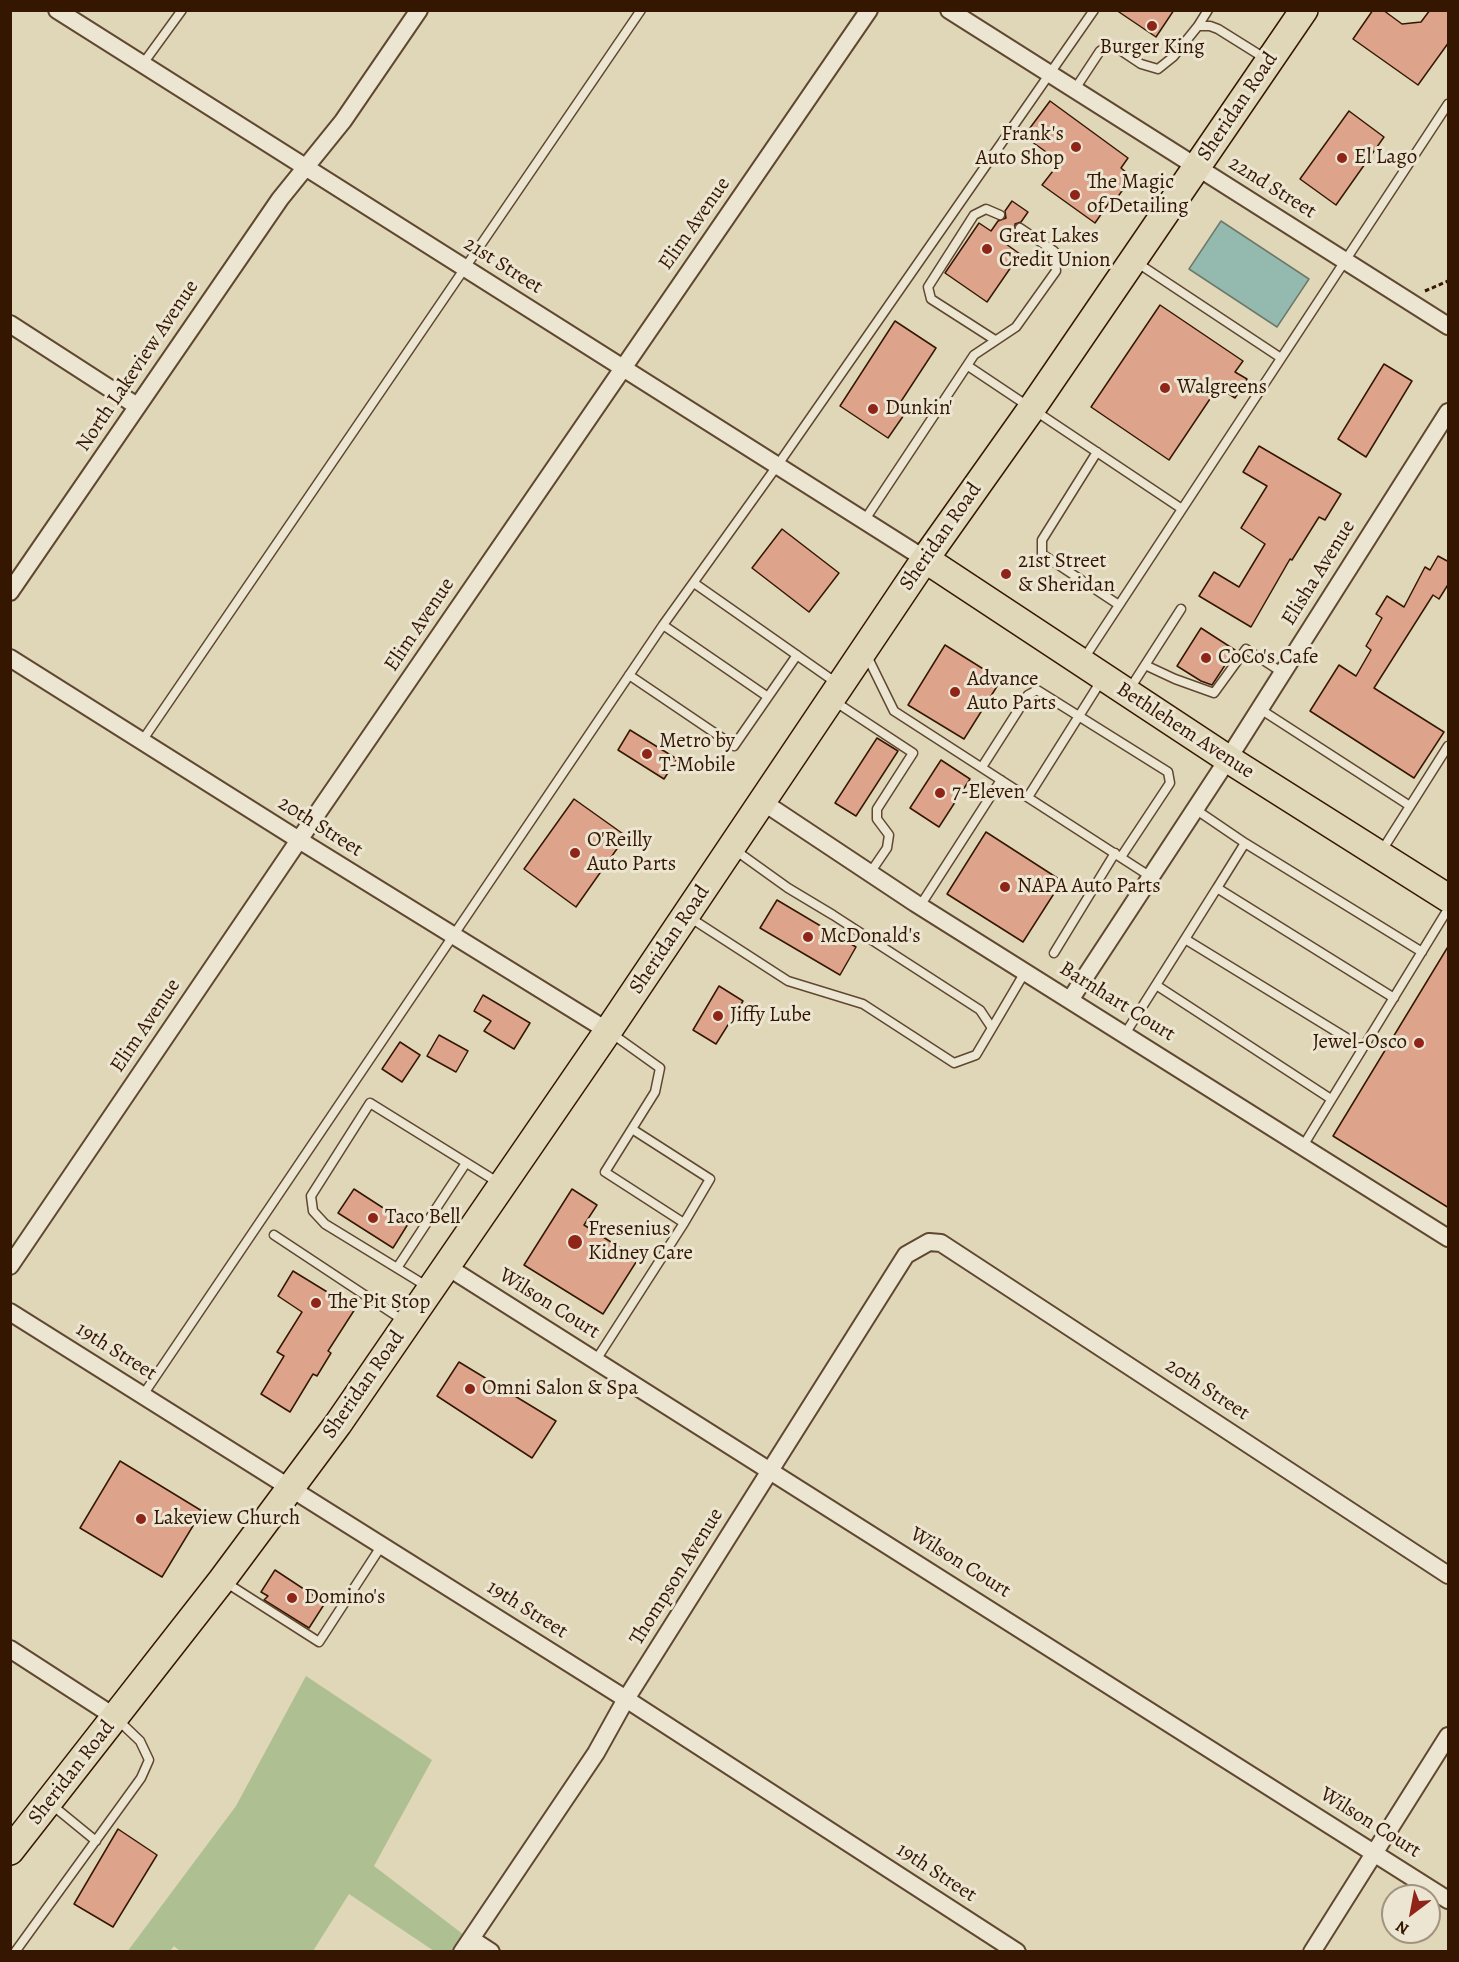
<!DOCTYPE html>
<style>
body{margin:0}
#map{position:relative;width:1459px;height:1962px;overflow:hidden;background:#e0d7b9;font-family:Alegreya,serif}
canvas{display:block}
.frame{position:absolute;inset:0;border:12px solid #351701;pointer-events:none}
.north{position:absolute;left:1381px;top:1884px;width:60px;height:60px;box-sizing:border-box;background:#ebe5d2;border:2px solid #a2937e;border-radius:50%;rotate:212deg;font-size:16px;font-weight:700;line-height:24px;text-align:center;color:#351701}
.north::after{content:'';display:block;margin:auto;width:21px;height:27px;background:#8f2418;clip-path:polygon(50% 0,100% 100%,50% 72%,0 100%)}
</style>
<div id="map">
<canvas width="1459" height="1962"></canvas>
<div class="frame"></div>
<div class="north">N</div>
</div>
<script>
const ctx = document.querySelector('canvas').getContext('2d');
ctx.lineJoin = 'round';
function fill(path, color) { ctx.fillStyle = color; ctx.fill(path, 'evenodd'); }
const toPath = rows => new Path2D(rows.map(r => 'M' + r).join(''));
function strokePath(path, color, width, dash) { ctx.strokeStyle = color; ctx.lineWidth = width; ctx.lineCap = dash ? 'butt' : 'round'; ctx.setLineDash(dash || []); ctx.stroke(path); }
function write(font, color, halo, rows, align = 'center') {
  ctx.font = font + ' Alegreya,serif'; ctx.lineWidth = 6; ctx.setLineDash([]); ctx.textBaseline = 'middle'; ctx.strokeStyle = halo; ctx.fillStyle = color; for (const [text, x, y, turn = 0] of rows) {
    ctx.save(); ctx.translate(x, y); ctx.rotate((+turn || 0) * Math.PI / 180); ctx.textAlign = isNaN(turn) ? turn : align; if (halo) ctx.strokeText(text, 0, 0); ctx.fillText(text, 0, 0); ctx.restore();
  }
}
fill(toPath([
 [306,1676,432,1760,374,1866,464,1935,454,1951,434,1951,349,1894,313,1951,181,1952,174,1946,170,1951,127,1952,236,1806]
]), '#aebf92');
const water = toPath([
 [1221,221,1309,279,1277,327,1189,269,1221,221]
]);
fill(water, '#94baaf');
strokePath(water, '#6e7969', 1.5);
const building = toPath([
 [1116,10,1174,10,1156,37,1116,10],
 [1373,10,1383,10,1402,24,1421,22,1430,10,1449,10,1449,42,1418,85,1353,39,1373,10],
 [1050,101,1128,158,1121,168,1132,177,1114,202,1111,200,1095,223,1042,185,1060,162,1024,136,1050,101],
 [1349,111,1384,137,1336,205,1300,179,1349,111],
 [1012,201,1028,212,1021,222,1015,224,1015,231,1006,244,1020,254,987,302,945,273,979,223,991,231,998,221,1006,218,1005,211,1012,201],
 [1160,305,1243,361,1235,372,1247,379,1235,398,1218,387,1169,460,1091,407,1160,305],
 [895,321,936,348,898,406,906,412,888,438,840,406,895,321],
 [1384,364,1412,381,1366,457,1338,439,1384,364],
 [1259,446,1341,494,1325,520,1319,517,1292,560,1290,559,1251,627,1199,596,1214,572,1239,587,1265,544,1241,528,1267,486,1243,472,1259,446],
 [782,529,839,573,809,612,752,568,782,529],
 [1438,556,1449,562,1449,583,1439,599,1433,595,1374,688,1444,732,1414,778,1310,711,1339,665,1356,676,1371,650,1366,646,1382,618,1376,614,1387,596,1404,607,1425,567,1430,570,1438,556],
 [1201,628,1235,650,1212,685,1201,681,1177,666,1201,628],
 [945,645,1001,680,964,739,908,705,945,645],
 [630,730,677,759,664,779,618,750,630,730],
 [877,738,898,751,856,816,835,803,877,738],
 [941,760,970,779,939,827,910,808,941,760],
 [574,799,626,836,576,907,524,869,574,799],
 [986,832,1062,881,1023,942,947,894,986,832],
 [777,900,856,947,840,975,760,928,777,900],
 [1449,945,1449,1208,1333,1136,1449,945],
 [719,986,743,1001,716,1044,693,1030,719,986],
 [483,995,530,1023,514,1049,484,1031,491,1021,474,1011,483,995],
 [439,1035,468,1051,456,1072,427,1056,439,1035],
 [400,1042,420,1055,402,1082,382,1069,400,1042],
 [354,1189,408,1224,393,1248,338,1213,354,1189],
 [572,1189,597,1205,584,1225,638,1259,603,1314,524,1265,572,1189],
 [293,1271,355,1309,328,1351,331,1353,317,1376,313,1374,290,1412,261,1394,284,1356,277,1352,302,1312,278,1296,293,1271],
 [459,1362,556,1421,532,1458,437,1396,459,1362],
 [120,1461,202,1511,162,1577,80,1528,120,1461],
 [275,1570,325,1603,309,1628,264,1600,268,1596,261,1592,275,1570],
 [118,1829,157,1855,113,1927,74,1904,118,1829]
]);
fill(building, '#dda38b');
strokePath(building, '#351701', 1.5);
const lane = toPath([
 [1198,26,1208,10],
 [142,65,182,10],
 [1075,89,1100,51,1106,47,1117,48,1141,64,1158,69,1173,57,1198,26,1210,26,1218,29,1266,59],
 [1136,262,1281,358],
 [995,340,931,299,928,287,974,215,986,209,1000,215],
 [968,366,1182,509],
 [1097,452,1042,540,1042,554,1119,605],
 [864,521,974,355,1016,327,1056,271,1054,251,1020,228],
 [694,583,838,684],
 [663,625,768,697],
 [867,656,894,711,1151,877],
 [1083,660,1448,104],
 [1145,665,1175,679,1214,693,1246,649,1283,673],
 [629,675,734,746,797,655],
 [1129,690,1181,609],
 [834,701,913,753,877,809,877,819,889,835,887,848,870,873],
 [1260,709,1410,806],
 [142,741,641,10],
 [982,767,1028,695,1037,690,1168,772,1170,783,1121,857],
 [1028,797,1101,681],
 [1195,809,1245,843,1217,888],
 [1245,843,1422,952],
 [1381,852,1448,746],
 [920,906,1001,780],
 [689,917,788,981,863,1004,954,1063,976,1055,992,1028,980,1010,833,915,788,888,735,850],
 [1185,939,1217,888,1394,998],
 [1054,953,1115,853],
 [1156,985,1331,1099],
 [992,1028,1025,972],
 [1125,1034,1185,939,1363,1048],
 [632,1129,710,1179,684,1223],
 [1303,1146,1448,909],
 [274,1235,404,1321],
 [397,1268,466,1163],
 [428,1287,325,1224,313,1211,311,1196,370,1103,499,1183],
 [596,1360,684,1223,605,1172,655,1092,660,1068,611,1033],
 [143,1395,663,625,777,466,1094,10],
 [225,1582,319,1642,382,1545],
 [52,1805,96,1841],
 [15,1952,141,1778,149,1760,140,1741,118,1720]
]);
const street = toPath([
 [57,10,925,559],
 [949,10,1448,326],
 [10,324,137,406],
 [10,592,280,199,343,121,419,10],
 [10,658,299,840,608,1031],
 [763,802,915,903,1448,1238],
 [1070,1000,1228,759,1448,412],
 [10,1266,299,840,869,10],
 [446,1266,1448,1900],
 [10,1312,626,1699,1017,1952],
 [10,1649,115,1717],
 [471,1939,491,1952],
 [462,1952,596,1753,626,1699,906,1255,929,1242,941,1243,1448,1575],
 [1312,1952,1448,1736]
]);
const primary = toPath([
 [925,559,1228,759,1448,898],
 [10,1851,222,1580,338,1424,608,1031,925,559,1032,408,1304,10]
]);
strokePath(lane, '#60472f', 11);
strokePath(street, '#60472f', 20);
strokePath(primary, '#351701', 30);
strokePath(toPath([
 [1425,291,1448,281]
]), '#351701', 3, [4.5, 3]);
strokePath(lane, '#ebe5d2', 8);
strokePath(street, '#ebe5d2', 16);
strokePath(primary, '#e0d7b9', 27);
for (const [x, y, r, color] of [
 [1152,26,6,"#8f2418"],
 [1076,147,6,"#8f2418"],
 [1342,158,6,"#8f2418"],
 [1075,195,6,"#8f2418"],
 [987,249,6,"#8f2418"],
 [1165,388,6,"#8f2418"],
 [873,409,6,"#8f2418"],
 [1006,574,6,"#8f2418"],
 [1206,658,6,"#8f2418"],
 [955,692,6,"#8f2418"],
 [647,754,6,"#8f2418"],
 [940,793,6,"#8f2418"],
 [575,853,6,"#8f2418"],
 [1005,887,6,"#8f2418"],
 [808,937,6,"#8f2418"],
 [718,1016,6,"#8f2418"],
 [1419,1043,6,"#8f2418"],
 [373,1218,6,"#8f2418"],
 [575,1242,8,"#8f2418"],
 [316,1303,6,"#8f2418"],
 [470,1389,6,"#8f2418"],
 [141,1519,6,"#8f2418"],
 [292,1598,6,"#8f2418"]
]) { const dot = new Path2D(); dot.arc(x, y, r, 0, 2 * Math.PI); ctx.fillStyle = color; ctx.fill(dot); strokePath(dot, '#ebe5d2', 2); }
write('21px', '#351701', '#ebe5d2', [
 ["Burger King",1152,48,"center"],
 ["Frank's",1064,135,"right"],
 ["Auto Shop",1064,159,"right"],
 ["El Lago",1354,158],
 ["The Magic",1087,183],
 ["of Detailing",1087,207],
 ["Great Lakes",999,237],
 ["Credit Union",999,261],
 ["Walgreens",1177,388],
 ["Dunkin'",885,409],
 ["21st Street",1018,562],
 ["& Sheridan",1018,586],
 ["CoCo's Cafe",1218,658],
 ["Advance",967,680],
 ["Auto Parts",967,704],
 ["Metro by",659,742],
 ["T-Mobile",659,766],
 ["7-Eleven",952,793],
 ["O'Reilly",587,841],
 ["Auto Parts",587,865],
 ["NAPA Auto Parts",1017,887],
 ["McDonald's",820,937],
 ["Jiffy Lube",730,1016],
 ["Jewel-Osco",1407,1043,"right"],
 ["Taco Bell",385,1218],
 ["Fresenius",588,1230],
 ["Kidney Care",588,1254],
 ["The Pit Stop",328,1303],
 ["Omni Salon & Spa",482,1389],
 ["Lakeview Church",153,1519],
 ["Domino's",304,1598]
], 'left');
write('21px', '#351701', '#ebe5d2', [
 ["Sheridan Road",1238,107,-56],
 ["22nd Street",1272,188,32],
 ["Elim Avenue",695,224,-55],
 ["21st Street",503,266,32],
 ["North Lakeview Avenue",138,366,-56],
 ["Sheridan Road",941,537,-55],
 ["Elisha Avenue",1319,573,-58],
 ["Elim Avenue",420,625,-56],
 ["Bethlehem Avenue",1185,731,33],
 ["20th Street",320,827,32],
 ["Sheridan Road",670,940,-56],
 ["Barnhart Court",1117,1002,32],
 ["Elim Avenue",146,1026,-56],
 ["Wilson Court",549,1304,32],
 ["19th Street",116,1352,32],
 ["Sheridan Road",364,1385,-55],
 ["20th Street",1207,1390,33],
 ["Wilson Court",960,1563,32],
 ["Thompson Avenue",677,1577,-58],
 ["19th Street",527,1610,32],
 ["Sheridan Road",72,1773,-52],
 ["Wilson Court",1370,1823,32],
 ["19th Street",936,1873,33]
]);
</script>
